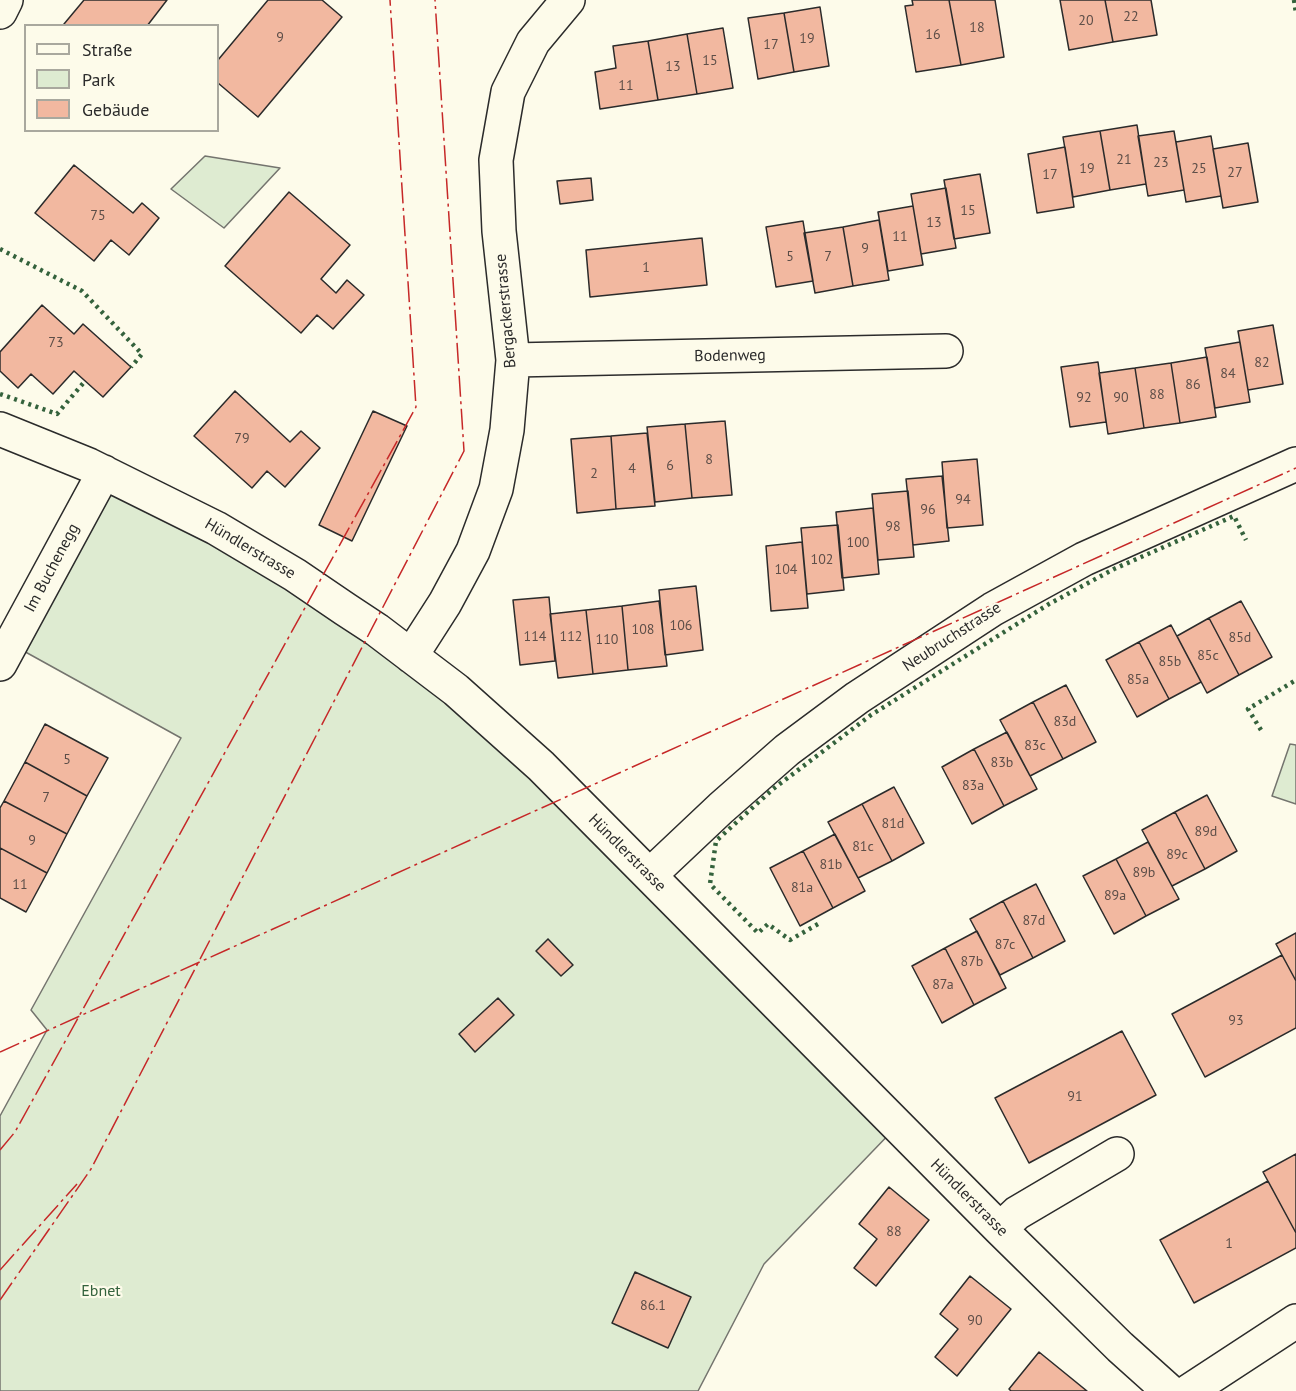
<!DOCTYPE html>
<meta charset="utf-8">
<style>
body{margin:0}
#map{position:relative;width:1296px;height:1391px;overflow:hidden;background:#fdfbea;font-family:"PT Sans",sans-serif}
canvas{display:block}
.legend{position:absolute;left:24px;top:24px;width:195px;height:108px;box-sizing:border-box;background:#fdfbea;border:2px solid #a9a89e;margin:0;padding:8px 10px;list-style:none;font-size:18px;color:#2b2b2b}
.legend li{display:flex;align-items:center;gap:12px;height:30px}
.legend b{width:30px;border:2px solid #a9a89e}
</style>
<div id="map">
<canvas width="1296" height="1391"></canvas>
<ul class="legend">
<li><b style="height:8px;background:#fdfbea"></b>Straße</li>
<li><b style="height:16px;background:#deebd1"></b>Park</li>
<li><b style="height:16px;background:#f2b8a0"></b>Gebäude</li>
</ul>
</div>
<script>
const ctx = document.querySelector('canvas').getContext('2d');
ctx.lineJoin = 'round';
function fill(path, color) { ctx.fillStyle = color; ctx.fill(path, 'evenodd'); }
const toPath = rows => new Path2D(rows.map(r => 'M' + r).join(''));
function strokePath(path, color, width, dash) { ctx.strokeStyle = color; ctx.lineWidth = width; ctx.lineCap = dash ? 'butt' : 'round'; ctx.setLineDash(dash || []); ctx.stroke(path); }
function write(font, color, halo, rows, align = 'center') {
  ctx.font = font + ' "PT Sans",sans-serif'; ctx.lineWidth = 4.5; ctx.setLineDash([]); ctx.textBaseline = 'middle'; ctx.strokeStyle = halo; ctx.fillStyle = color; for (const [text, x, y, turn = 0] of rows) {
    ctx.save(); ctx.translate(x, y); ctx.rotate((+turn || 0) * Math.PI / 180); ctx.textAlign = isNaN(turn) ? turn : align; if (halo) ctx.strokeText(text, 0, 0); ctx.fillText(text, 0, 0); ctx.restore();
  }
}
const green = toPath([
 [205,156,280,168,224,228,171,189,205,156],
 [104,472,377,630,897,1126,764,1264,698,1391,0,1391,0,1116,47,1030,31,1010,181,738,11,644,104,472],
 [1290,744,1296,745,1296,804,1272,796,1290,744]
]);
fill(green, '#deebd1');
strokePath(green, '#74746e', 1.5);
const building = toPath([
 [84,0,167,0,147,26,67,26,64,24,84,0],
 [268,0,322,0,342,17,258,117,218,83,218,60,268,0],
 [912,0,949,0,961,65,916,72,905,6,913,5,912,0],
 [949,0,995,0,1004,57,961,65,949,0],
 [1060,0,1105,0,1113,42,1069,50,1060,0],
 [1105,0,1151,0,1157,35,1113,42,1105,0],
 [820,7,829,66,794,72,784,13,820,7],
 [784,13,794,72,758,79,748,18,784,13],
 [723,28,733,88,697,94,687,34,723,28],
 [687,34,697,94,658,100,648,41,687,34],
 [648,41,658,100,600,109,595,72,616,68,613,46,648,41],
 [1137,125,1146,184,1110,190,1100,131,1137,125],
 [1100,131,1110,190,1073,197,1063,137,1100,131],
 [1174,131,1184,190,1148,196,1138,136,1174,131],
 [1211,136,1221,196,1186,202,1176,142,1211,136],
 [1248,143,1258,202,1223,208,1213,149,1248,143],
 [1065,147,1074,207,1037,213,1028,154,1065,147],
 [74,165,133,213,142,203,159,218,129,255,111,240,94,261,35,213,74,165],
 [980,174,990,233,954,239,944,180,980,174],
 [591,178,593,200,560,204,557,181,591,178],
 [946,188,956,248,921,254,911,194,946,188],
 [289,192,350,245,321,279,336,293,347,280,364,295,333,329,317,315,301,333,225,266,289,192],
 [913,206,923,265,888,271,878,212,913,206],
 [879,220,889,280,853,286,843,227,879,220],
 [803,221,813,281,776,287,766,227,803,221],
 [843,227,853,286,815,293,804,233,843,227],
 [702,238,707,285,590,297,586,250,702,238],
 [42,305,74,334,83,324,131,367,103,397,74,371,53,394,31,374,18,388,0,371,0,352,42,305],
 [1273,325,1283,384,1248,390,1238,331,1273,325],
 [1240,342,1250,402,1215,408,1205,348,1240,342],
 [1207,357,1216,417,1180,423,1171,363,1207,357],
 [1098,362,1106,422,1070,427,1061,367,1098,362],
 [1171,363,1180,423,1144,428,1135,368,1171,363],
 [1135,368,1144,428,1108,434,1099,373,1135,368],
 [235,391,290,442,301,431,320,448,285,487,267,471,252,488,194,436,235,391],
 [373,411,407,426,352,541,319,525,373,411],
 [725,421,732,495,692,498,685,424,725,421],
 [685,424,692,498,655,502,647,427,685,424],
 [647,433,655,506,616,509,611,436,647,433],
 [611,436,616,509,577,513,571,439,611,436],
 [977,459,983,525,947,528,942,462,977,459],
 [942,476,949,541,913,545,906,479,942,476],
 [908,491,914,557,878,560,872,494,908,491],
 [873,508,879,574,842,578,836,512,873,508],
 [838,525,844,590,807,594,801,528,838,525],
 [802,542,808,608,771,611,766,546,802,542],
 [696,586,703,650,665,655,659,590,696,586],
 [549,597,555,661,520,665,513,600,549,597],
 [659,601,667,666,628,670,622,606,659,601],
 [1241,601,1272,657,1239,675,1209,618,1241,601],
 [622,606,628,670,593,674,586,610,622,606],
 [586,610,593,674,558,678,550,614,586,610],
 [1209,618,1239,675,1207,693,1177,636,1209,618],
 [1171,625,1201,682,1169,699,1139,642,1171,625],
 [1139,642,1169,699,1137,717,1106,660,1139,642],
 [1066,685,1096,742,1063,759,1033,702,1066,685],
 [1033,702,1063,759,1030,776,1000,720,1033,702],
 [45,724,108,758,87,796,25,762,45,724],
 [1007,732,1037,789,1004,806,974,749,1007,732],
 [974,749,1004,806,972,824,942,767,974,749],
 [25,762,87,796,67,834,4,801,25,762],
 [894,787,924,843,892,861,862,804,894,787],
 [1207,795,1237,851,1205,869,1175,812,1207,795],
 [4,801,67,834,47,873,0,848,0,808,4,801],
 [862,804,892,861,858,878,828,822,862,804],
 [1175,812,1205,869,1172,886,1142,830,1175,812],
 [835,834,865,891,833,908,803,851,835,834],
 [1148,842,1179,899,1146,916,1116,859,1148,842],
 [0,848,47,873,26,912,0,898,0,848],
 [803,851,833,908,800,926,770,868,803,851],
 [1116,859,1146,916,1114,934,1083,876,1116,859],
 [1036,884,1065,941,1033,958,1003,901,1036,884],
 [1003,901,1033,958,1000,975,970,919,1003,901],
 [977,931,1006,988,974,1005,945,948,977,931],
 [1296,933,1296,981,1276,944,1296,933],
 [548,939,573,965,561,976,536,951,548,939],
 [945,948,974,1005,942,1023,912,966,945,948],
 [1282,955,1296,981,1296,1028,1205,1077,1172,1014,1282,955],
 [498,998,514,1015,475,1052,459,1034,498,998],
 [1122,1031,1156,1095,1029,1163,995,1098,1122,1031],
 [1296,1154,1296,1233,1263,1172,1296,1154],
 [1268,1181,1296,1233,1296,1248,1194,1303,1160,1240,1268,1181],
 [889,1187,929,1220,876,1286,854,1268,877,1239,859,1224,889,1187],
 [635,1272,691,1297,668,1348,612,1323,635,1272],
 [970,1276,1011,1309,957,1376,935,1357,958,1329,940,1314,970,1276],
 [1039,1352,1087,1391,1011,1391,1009,1389,1039,1352]
]);
fill(building, '#f2b8a0');
strokePath(building, '#2b2b2b', 1.5);
const minor = toPath([
 [0,12,6,0],
 [513,360,946,351],
 [0,429,89,465,216,528,295,575,345,609,377,630,456,690,541,766,1000,1229,1120,1347,1169,1391],
 [411,656,445,603,473,551,496,489,507,430,513,360,499,231,496,160,508,92,533,42,568,0],
 [0,664,104,472],
 [650,875,721,808,787,750,857,698,993,609,1084,559,1296,464],
 [1000,1229,1017,1213,1117,1154],
 [1189,1391,1296,1321]
]);
strokePath(minor, '#2b2b2b', 36);
strokePath(minor, '#fdfbea', 33);
strokePath(toPath([
 [1294,0,1296,13],
 [0,249,82,291,142,354,131,367],
 [0,394,57,414,85,381],
 [1261,730,1248,709,1296,680],
 [818,924,790,940,768,924,758,933,710,884,716,841,773,789,871,715,1049,604,1114,569,1234,516,1246,540]
]), '#34623c', 4.5, [3, 4.5]);
strokePath(toPath([
 [0,1052,1296,468],
 [0,1150,15,1132,416,407,390,0],
 [0,1270,77,1184],
 [0,1300,91,1169,464,451,435,0]
]), '#c62828', 1.5, [21, 4.5, 3, 4.5]);
write('14px', '#5d4e48', null, [
 ["22",1131,17],
 ["20",1086,21],
 ["18",977,28],
 ["16",933,35],
 ["9",280,38],
 ["19",807,39],
 ["17",771,45],
 ["15",710,61],
 ["13",673,67],
 ["11",626,86],
 ["21",1124,160],
 ["23",1161,163],
 ["19",1087,169],
 ["25",1199,169],
 ["27",1235,173],
 ["17",1050,175],
 ["15",968,211],
 ["75",98,216],
 ["13",934,223],
 ["11",900,237],
 ["9",865,249],
 ["5",790,257],
 ["7",828,257],
 ["1",646,268],
 ["73",56,343],
 ["82",1262,363],
 ["84",1228,374],
 ["86",1193,385],
 ["88",1157,395],
 ["92",1084,398],
 ["90",1121,398],
 ["79",242,439],
 ["8",709,460],
 ["6",670,466],
 ["4",632,469],
 ["2",594,474],
 ["94",963,500],
 ["96",928,510],
 ["98",893,527],
 ["100",858,543],
 ["102",822,560],
 ["104",786,570],
 ["106",681,626],
 ["108",643,630],
 ["114",535,637],
 ["112",571,637],
 ["85d",1240,638],
 ["110",607,640],
 ["85c",1208,656],
 ["85b",1170,662],
 ["85a",1138,680],
 ["83d",1065,722],
 ["83c",1035,746],
 ["5",67,760],
 ["83b",1002,763],
 ["83a",973,786],
 ["7",46,798],
 ["81d",893,824],
 ["89d",1206,832],
 ["9",32,841],
 ["81c",863,847],
 ["89c",1177,855],
 ["81b",831,865],
 ["89b",1144,873],
 ["11",20,885],
 ["81a",802,888],
 ["89a",1115,896],
 ["87d",1034,921],
 ["87c",1005,945],
 ["87b",972,962],
 ["87a",943,985],
 ["93",1236,1021],
 ["91",1075,1097],
 ["88",894,1232],
 ["1",1229,1244],
 ["86.1",653,1306],
 ["90",975,1321]
]);
write('16px', '#2b2b2b', '#fdfbea', [
 ["Bergackerstrasse",506,311,-95],
 ["Bodenweg",730,356,-1],
 ["Hündlerstrasse",250,549,31],
 ["Im Buchenegg",52,568,-62],
 ["Neubruchstrasse",952,637,-33],
 ["Hündlerstrasse",627,853,45],
 ["Hündlerstrasse",969,1198,45]
]);
write('16px', '#34623c', '#fdfbea', [
 ["Ebnet",101,1291]
]);
</script>
